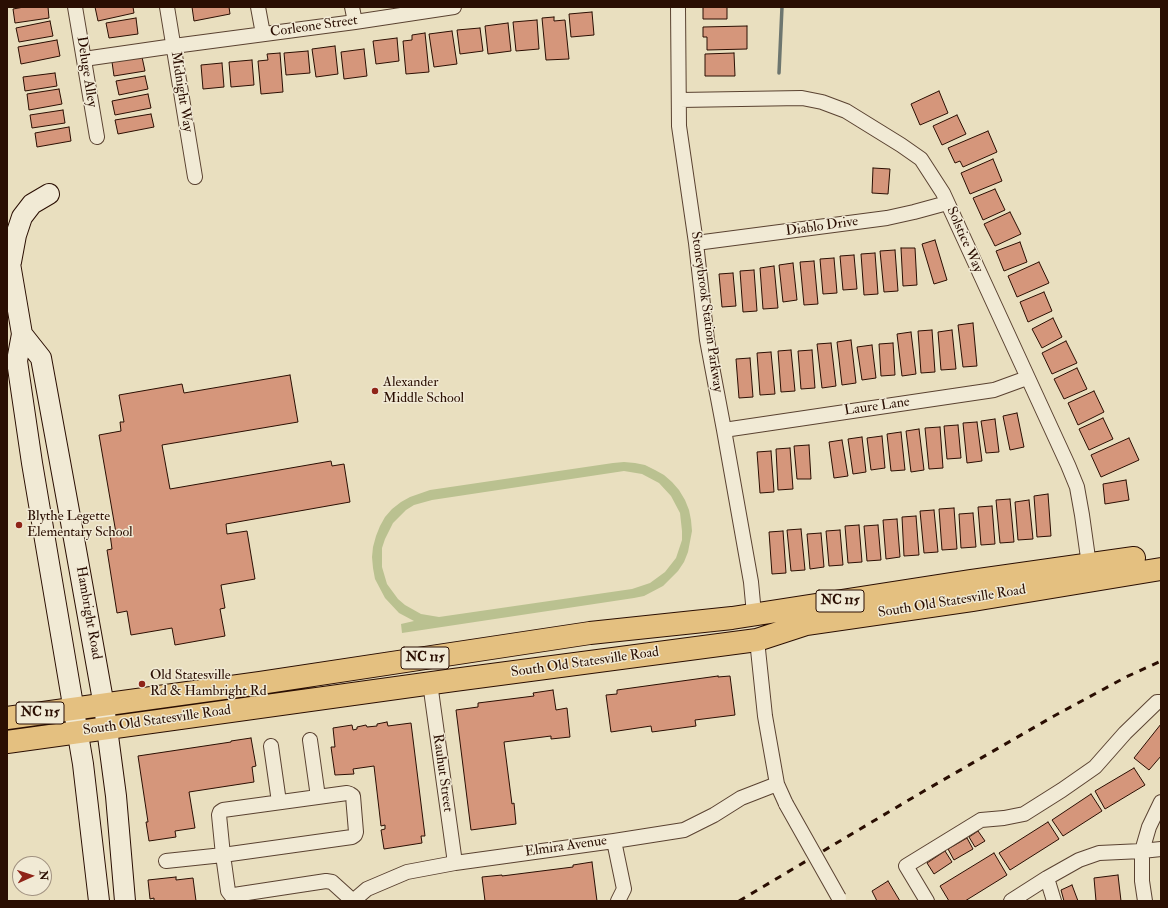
<!DOCTYPE html>
<style>
body{margin:0}
#map{position:relative;width:1168px;height:908px;overflow:hidden;background:#e9dfbf;font-family:"IM FELL Double Pica",serif}
canvas{display:block}
.frame{position:absolute;inset:0;border:8px solid #2a0e02;pointer-events:none}
.north{position:absolute;left:12px;top:856px;width:40px;height:40px;box-sizing:border-box;background:#f1ead5;border:1px solid #a19281;border-radius:50%;rotate:87deg;font-size:11px;font-weight:700;line-height:16px;text-align:center;color:#2a0e02}
.north::after{content:'';display:block;margin:auto;width:14px;height:18px;background:#8f2418;clip-path:polygon(50% 0,100% 100%,50% 72%,0 100%)}
</style>
<div id="map">
<canvas width="1168" height="908"></canvas>
<div class="frame"></div>
<div class="north">N</div>
</div>
<script>
const ctx = document.querySelector('canvas').getContext('2d');
ctx.lineJoin = 'round';
function fill(path, color) { ctx.fillStyle = color; ctx.fill(path, 'evenodd'); }
const toPath = rows => new Path2D(rows.map(r => 'M' + r).join(''));
function strokePath(path, color, width, dash) { ctx.strokeStyle = color; ctx.lineWidth = width; ctx.lineCap = dash ? 'butt' : 'round'; ctx.setLineDash(dash || []); ctx.stroke(path); }
function write(font, color, halo, rows, align = 'center') {
  ctx.font = font + ' "IM FELL Double Pica",serif'; ctx.lineWidth = 3; ctx.setLineDash([]); ctx.textBaseline = 'middle'; ctx.strokeStyle = halo; ctx.fillStyle = color; for (const [text, x, y, turn = 0] of rows) {
    ctx.save(); ctx.translate(x, y); ctx.rotate((+turn || 0) * Math.PI / 180); ctx.textAlign = isNaN(turn) ? turn : align; if (halo) ctx.strokeText(text, 0, 0); ctx.fillText(text, 0, 0); ctx.restore();
  }
}
fill(toPath([
 [624,462,635,463,645,465,655,470,664,475,672,482,679,490,685,500,689,510,691,520,692,531,688,552,684,562,678,571,663,586,644,596,634,598,402,633,401,624,414,621,399,613,385,598,375,579,373,568,372,557,373,547,376,536,380,526,385,517,392,509,401,502,410,497,430,490,613,463],
 [624,471,642,474,659,483,671,496,680,513,682,531,682,540,676,558,665,572,650,583,632,589,439,617,421,614,405,605,398,599,387,584,382,567,382,548,385,539,393,523,406,510,414,505,432,500]
]), '#bac190');
strokePath(toPath([
 [779,73,782,7]
]), '#6d766f', 3.5);
const building = toPath([
 [24,7,48,7,49,18,15,23,13,9,24,7],
 [95,7,133,7,134,13,98,21,95,7],
 [192,7,229,7,230,14,194,21,192,7],
 [703,7,727,7,727,19,703,19,703,7],
 [592,12,594,35,571,37,569,14,592,12],
 [554,17,554,21,565,20,569,59,546,60,542,18,554,17],
 [136,18,138,34,109,38,106,23,136,18],
 [537,20,539,49,516,51,513,22,537,20],
 [50,21,53,36,19,42,16,28,50,21],
 [508,23,511,51,488,54,485,26,508,23],
 [747,26,747,49,707,50,707,37,703,37,703,27,747,26],
 [480,28,483,51,460,54,457,30,480,28],
 [452,31,457,64,434,67,429,34,452,31],
 [425,33,429,72,406,74,403,41,412,40,412,35,425,33],
 [397,38,399,61,376,64,373,41,397,38],
 [57,40,60,56,21,64,18,47,57,40],
 [335,46,338,74,316,77,312,49,335,46],
 [364,49,367,76,344,79,341,52,364,49],
 [308,51,310,73,286,75,284,53,308,51],
 [280,53,283,92,261,94,258,61,268,60,267,54,280,53],
 [734,53,735,76,705,76,705,54,734,53],
 [142,57,145,71,114,76,112,62,142,57],
 [252,60,254,85,231,87,229,62,252,60],
 [222,63,224,87,203,89,201,65,222,63],
 [55,73,57,86,25,91,23,77,55,73],
 [145,76,148,89,119,95,116,81,145,76],
 [59,89,62,104,29,110,27,94,59,89],
 [939,91,948,113,920,125,911,104,939,91],
 [148,94,151,108,115,115,112,101,148,94],
 [63,110,65,123,32,128,30,115,63,110],
 [151,114,154,127,118,134,115,120,151,114],
 [957,115,966,134,942,145,933,126,957,115],
 [69,127,71,141,37,147,35,133,69,127],
 [988,131,997,152,963,167,960,161,955,163,948,148,988,131],
 [993,159,1002,181,970,194,961,173,993,159],
 [873,168,890,169,888,194,872,193,873,168],
 [995,189,1005,210,983,220,973,198,995,189],
 [1010,212,1021,234,995,246,984,224,1010,212],
 [935,240,947,280,934,284,922,244,935,240],
 [1020,242,1027,262,1004,271,996,251,1020,242],
 [901,248,915,248,917,285,903,286,901,248],
 [895,250,898,291,884,292,880,251,895,250],
 [875,253,878,294,864,295,861,254,875,253],
 [854,255,857,289,843,290,840,256,854,255],
 [834,258,837,293,823,294,820,259,834,258],
 [814,261,818,304,804,305,800,262,814,261],
 [1039,262,1049,283,1017,297,1008,276,1039,262],
 [793,263,797,300,783,302,779,265,793,263],
 [774,266,778,308,763,309,760,268,774,266],
 [754,270,757,311,743,312,740,271,754,270],
 [733,273,736,306,722,307,719,274,733,273],
 [1044,292,1052,311,1028,322,1020,302,1044,292],
 [1053,318,1062,337,1042,348,1032,329,1053,318],
 [973,323,977,366,963,367,958,325,973,323],
 [932,330,935,372,921,373,918,331,932,330],
 [952,330,956,369,941,370,938,332,952,330],
 [911,332,916,374,902,376,897,334,911,332],
 [851,340,856,383,842,385,837,342,851,340],
 [1066,341,1077,363,1052,374,1042,353,1066,341],
 [831,343,836,386,822,388,817,344,831,343],
 [893,343,895,375,881,376,879,344,893,343],
 [872,345,876,378,862,380,857,347,872,345],
 [791,350,795,391,781,392,778,351,791,350],
 [812,350,815,388,801,389,798,351,812,350],
 [771,352,775,394,760,395,757,353,771,352],
 [750,358,753,397,739,398,736,359,750,358],
 [1077,368,1087,389,1064,399,1054,379,1077,368],
 [290,375,298,422,162,445,170,489,331,461,332,466,344,464,350,502,226,524,227,534,247,531,255,579,221,585,225,608,220,609,225,636,175,645,172,628,131,635,127,611,117,613,107,550,112,549,110,534,116,533,99,435,121,431,120,422,124,422,119,395,182,384,184,393,290,375],
 [1094,391,1104,412,1078,425,1068,403,1094,391],
 [1017,413,1024,447,1010,450,1003,416,1017,413],
 [1103,418,1113,439,1089,450,1079,429,1103,418],
 [995,419,999,452,986,453,981,421,995,419],
 [977,422,982,461,967,463,963,423,977,422],
 [958,425,961,458,947,459,944,426,958,425],
 [940,427,943,468,929,469,925,428,940,427],
 [919,429,924,470,911,472,906,431,919,429],
 [901,432,905,470,891,471,887,434,901,432],
 [882,436,885,468,871,470,867,438,882,436],
 [862,437,866,472,853,474,848,439,862,437],
 [1129,438,1139,460,1101,477,1091,455,1129,438],
 [842,440,848,476,834,478,829,442,842,440],
 [809,445,811,479,797,479,794,446,809,445],
 [790,448,793,489,778,490,776,449,790,448],
 [771,451,774,492,760,493,757,452,771,451],
 [1126,480,1129,500,1105,504,1103,484,1126,480],
 [1048,494,1051,536,1037,537,1034,496,1048,494],
 [1010,499,1014,542,1000,543,996,500,1010,499],
 [1029,500,1033,539,1018,540,1015,502,1029,500],
 [992,506,995,544,981,545,978,507,992,506],
 [954,508,957,549,942,550,939,509,954,508],
 [934,510,938,552,924,553,920,511,934,510],
 [973,513,976,547,961,548,959,514,973,513],
 [916,516,919,555,904,556,902,517,916,516],
 [897,519,900,557,886,559,883,520,897,519],
 [859,525,862,562,848,563,845,526,859,525],
 [878,525,881,560,867,561,864,526,878,525],
 [801,529,805,570,791,571,787,530,801,529],
 [840,530,843,565,829,566,826,531,840,530],
 [783,531,786,573,772,574,769,532,783,531],
 [821,533,824,567,810,569,807,534,821,533],
 [718,676,718,677,730,676,735,715,695,720,696,726,652,732,651,726,611,732,606,695,617,694,617,690,718,676],
 [553,690,556,710,567,708,570,737,551,739,551,736,504,742,512,804,514,803,516,824,471,830,456,710,478,707,478,703,534,696,533,693,553,690],
 [387,722,388,726,411,723,425,836,421,836,422,843,384,849,381,830,385,829,385,825,381,826,374,766,353,769,354,774,335,775,331,747,335,747,333,728,352,725,353,730,357,729,357,727,366,725,367,727,377,726,377,724,387,722],
 [1161,724,1161,756,1149,770,1134,758,1161,724],
 [251,738,256,766,252,767,254,782,189,792,195,828,175,831,176,837,149,841,146,822,148,822,138,756,231,742,231,741,251,738],
 [1134,768,1145,785,1105,809,1095,791,1134,768],
 [1091,794,1102,811,1063,836,1052,820,1091,794],
 [1048,822,1059,839,1010,870,999,853,1048,822],
 [978,831,985,841,975,847,969,837,978,831],
 [967,838,973,849,954,860,948,849,967,838],
 [945,851,952,862,934,874,927,863,945,851],
 [994,853,1007,875,965,901,949,901,940,886,994,853],
 [592,862,597,901,485,901,482,877,502,875,502,876,573,867,573,865,592,862],
 [1118,875,1121,901,1096,901,1094,878,1118,875],
 [176,877,176,880,193,878,196,901,154,901,154,898,150,899,148,880,176,877],
 [888,881,900,901,877,901,872,891,888,881],
 [1072,885,1078,901,1064,901,1061,890,1072,885]
]);
fill(building, '#d5967b');
strokePath(building, '#2a0e02', 1);
const street = toPath([
 [75,7,97,137],
 [167,7,195,177],
 [258,7,263,34],
 [352,7,355,22],
 [678,7,679,126,696,243,707,340,724,430,751,582,754,614],
 [84,59,174,46,355,22,454,7],
 [680,100,802,98,822,102,846,111,901,145,921,159,943,193,1068,465,1077,487,1082,515,1089,565],
 [696,243,887,218,914,212,947,203],
 [724,430,994,390,1027,378],
 [757,640,765,716,777,784,786,804],
 [430,683,455,863],
 [310,740,318,797],
 [271,746,279,802],
 [614,841,624,889,618,901],
 [166,861,223,855,352,837,355,835,356,832,353,796,350,794,347,793,223,810,220,812,219,815,223,855,228,891,231,895,234,895,326,881,332,882,353,901],
 [1047,878,1054,901],
 [353,901,367,889,407,872,455,863,614,841,684,830,714,815,741,798,777,784],
 [927,901,906,866,981,820,1004,818,1024,814,1062,790,1095,767,1125,733,1157,702,1161,702],
 [1011,901,1047,878,1079,860,1099,853,1142,851,1161,849],
 [1145,901,1142,881,1142,851,1149,827,1161,802]
]);
const secondary = toPath([
 [7,246,22,334,17,361,32,463,83,764,99,901],
 [11,262,16,235,22,217,32,204,49,194],
 [22,334,41,358,71,522,104,706,116,796,125,901]
]);
const primary = toPath([
 [7,718,260,683,590,633,732,618,970,581,1134,558],
 [7,742,454,680,757,640,806,624,972,600,1161,569]
]);
strokePath(street, '#5a4231', 16);
strokePath(secondary, '#2a0e02', 22);
strokePath(primary, '#2a0e02', 24);
strokePath(street, '#f1ead5', 14);
strokePath(secondary, '#f1ead5', 20);
strokePath(primary, '#e4c080', 22);
strokePath(toPath([
 [739,901,924,791,1054,716,1126,677,1161,661]
]), '#2a0e02', 3, [7, 7]);
const streetBridge = toPath([
 [786,804,839,898]
]);
strokePath(streetBridge, '#5a4231', 16, []);
strokePath(streetBridge, '#f1ead5', 14);
for (const [x, y, r, color] of [
 [375,391,4,"#8f2418"],
 [19,525,4,"#8f2418"],
 [142,684,4,"#8f2418"]
]) { const dot = new Path2D(); dot.arc(x, y, r, 0, 2 * Math.PI); ctx.fillStyle = color; ctx.fill(dot); strokePath(dot, '#f1ead5', 1.5); }
for (const [x, y, w] of [
 [840,601,48],
 [425,658,48],
 [40,713,48]
]) { const box = new Path2D(); box.roundRect(x - w / 2, y - 11, w, 22, 3); ctx.fillStyle = '#f1ead5'; ctx.fill(box); strokePath(box, '#2a0e02', 1); }
write('bold 13px', '#2a0e02', null, [
 ["NC 115",840,601],
 ["NC 115",425,658],
 ["NC 115",40,713]
]);
write('14px', '#2a0e02', '#f1ead5', [
 ["Corleone Street",314,27,-8],
 ["Deluge Alley",86,72,81],
 ["Midnight Way",181,92,81],
 ["Diablo Drive",822,227,-8],
 ["Solstice Way",964,240,66],
 ["Stoneybrook Station Parkway",706,312,82],
 ["Laure Lane",877,407,-8],
 ["South Old Statesville Road",952,602,-9],
 ["Hambright Road",88,613,80],
 ["South Old Statesville Road",585,663,-8],
 ["South Old Statesville Road",157,721,-8],
 ["Rauhut Street",442,773,82],
 ["Elmira Avenue",566,847,-8]
]);
write('14px', '#2a0e02', '#f1ead5', [
 ["Alexander",383,383],
 ["Middle School",383,399],
 ["Blythe Legette",27,517],
 ["Elementary School",27,533],
 ["Old Statesville",150,676],
 ["Rd & Hambright Rd",150,692]
], 'left');
</script>
